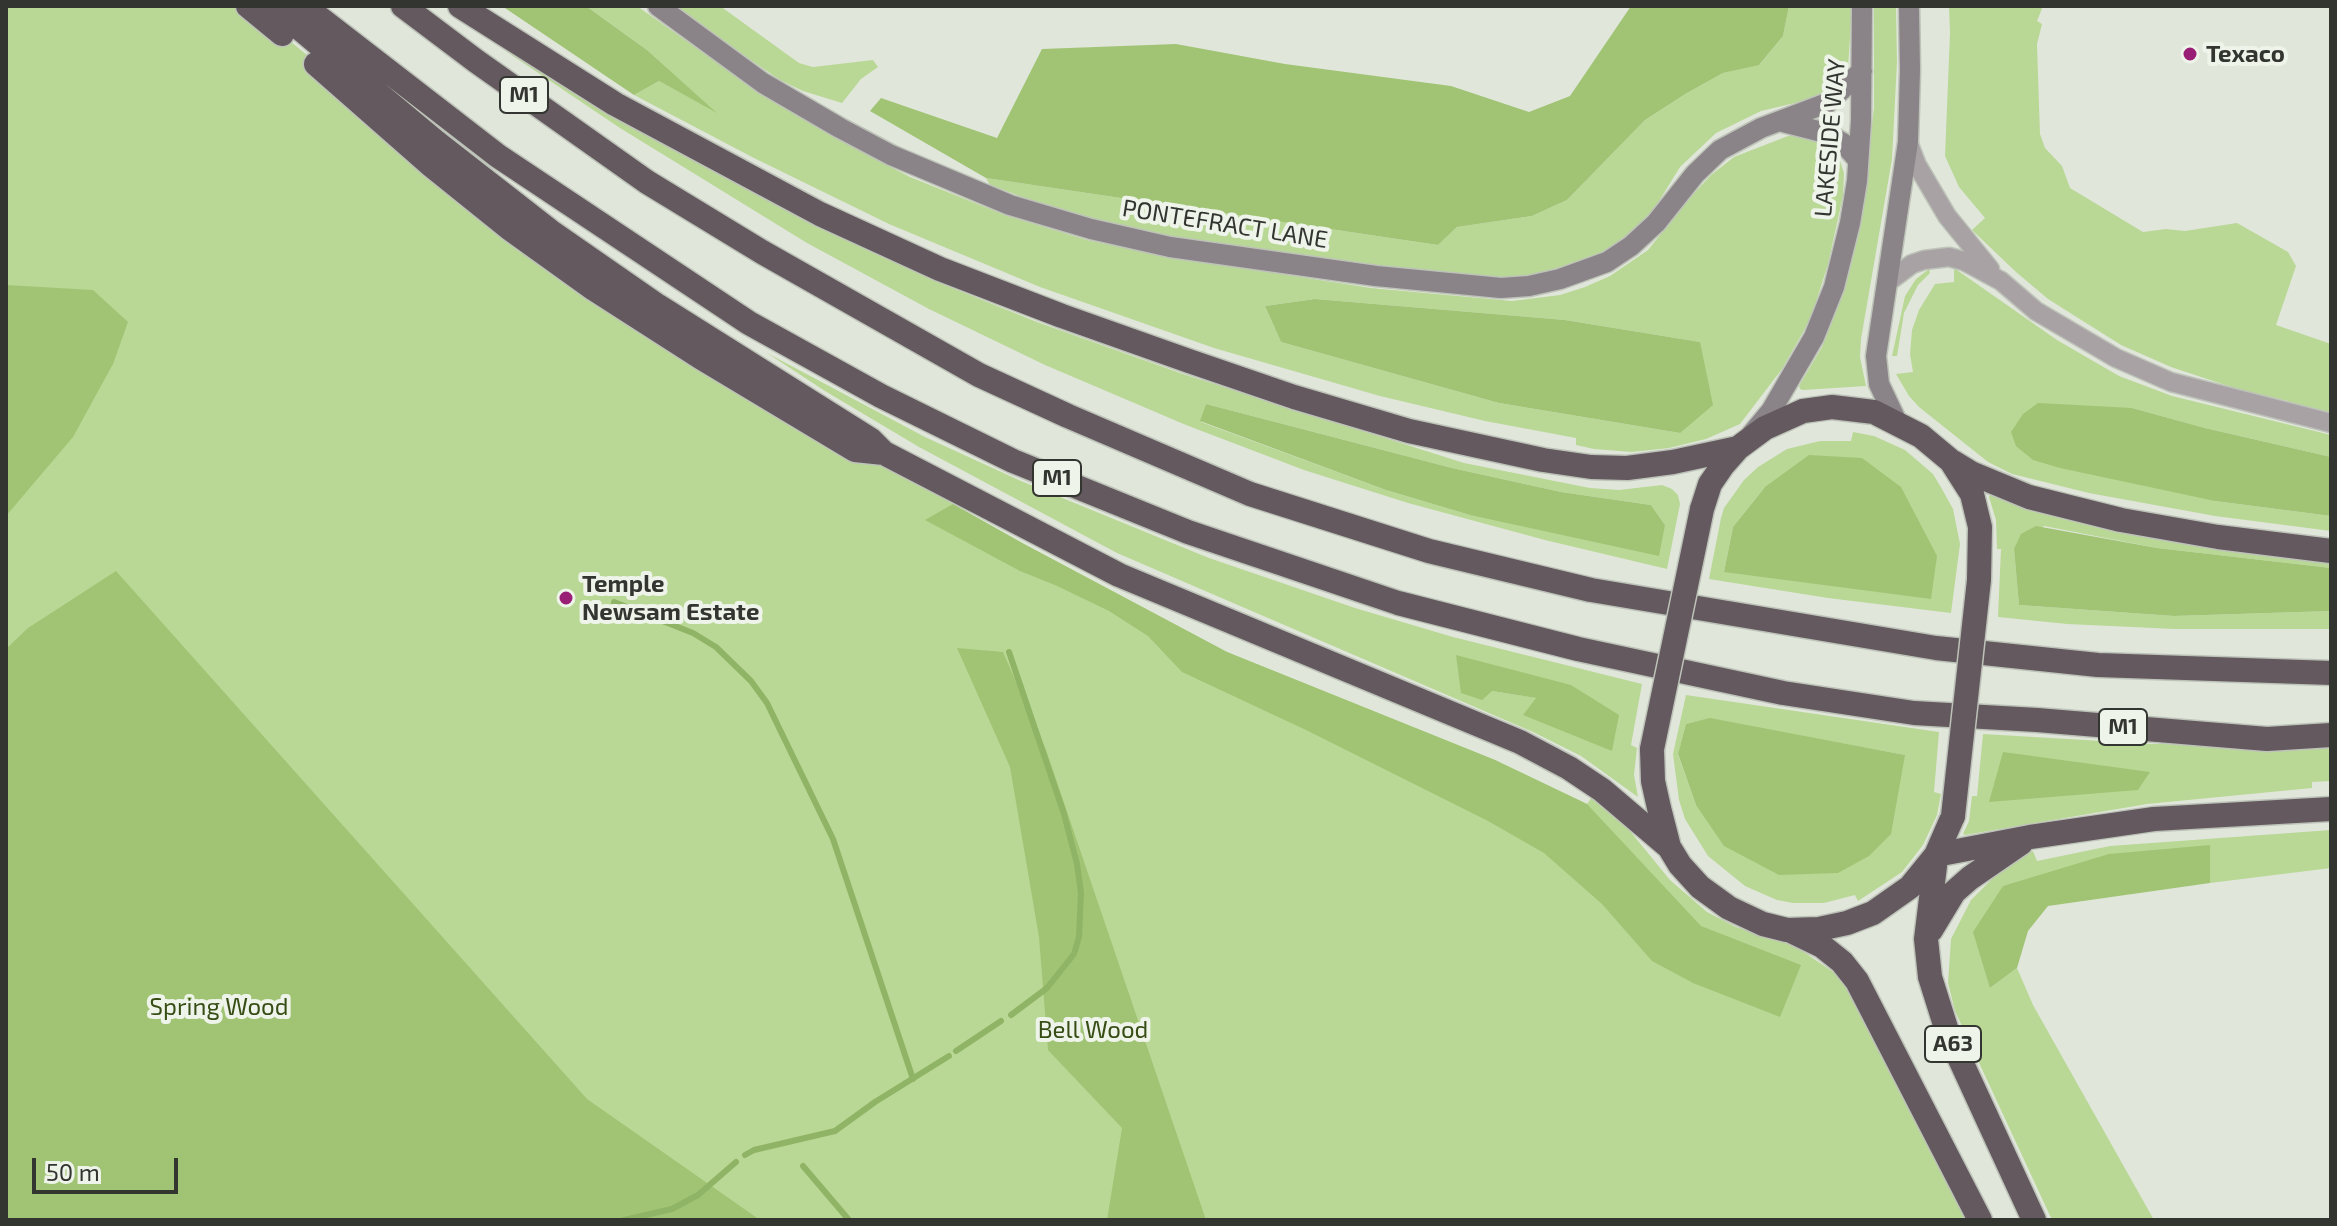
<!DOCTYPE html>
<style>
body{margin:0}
#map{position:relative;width:2337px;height:1226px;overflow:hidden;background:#e1e6db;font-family:"Exo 2",sans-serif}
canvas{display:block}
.frame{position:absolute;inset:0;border:8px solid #333531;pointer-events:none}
.scale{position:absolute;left:32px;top:1158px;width:146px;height:36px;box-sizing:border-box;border:4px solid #333531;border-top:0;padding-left:10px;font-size:24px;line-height:28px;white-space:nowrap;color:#333531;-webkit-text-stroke:6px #eef4e9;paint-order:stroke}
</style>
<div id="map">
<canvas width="2337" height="1226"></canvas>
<div class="frame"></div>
<div class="scale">50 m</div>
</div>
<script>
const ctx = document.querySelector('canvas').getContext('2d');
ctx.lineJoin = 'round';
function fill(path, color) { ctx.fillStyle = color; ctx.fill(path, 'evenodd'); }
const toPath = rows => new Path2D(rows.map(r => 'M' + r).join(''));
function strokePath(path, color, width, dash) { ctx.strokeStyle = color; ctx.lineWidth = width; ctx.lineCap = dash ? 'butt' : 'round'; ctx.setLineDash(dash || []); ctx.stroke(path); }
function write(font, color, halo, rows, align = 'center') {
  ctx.font = font + ' "Exo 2",sans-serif'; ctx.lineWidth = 8; ctx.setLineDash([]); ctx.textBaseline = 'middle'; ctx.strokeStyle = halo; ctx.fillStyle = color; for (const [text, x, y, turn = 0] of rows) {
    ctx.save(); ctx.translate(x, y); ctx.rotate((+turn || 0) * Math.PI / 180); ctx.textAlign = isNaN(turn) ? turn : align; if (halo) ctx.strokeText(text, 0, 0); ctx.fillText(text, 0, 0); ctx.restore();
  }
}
fill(toPath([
 [6,6,248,6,487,205,807,416,953,504,1024,544,1227,652,1495,760,1587,804,1592,797,1616,814,1670,880,1707,912,1736,927,1795,946,1839,976,1864,1007,1966,1220,6,1220],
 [586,6,637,6,763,95,839,140,910,177,1005,215,1087,240,1166,256,1371,288,1512,301,1560,295,1585,287,1610,276,1648,250,1687,201,1711,175,1734,157,1788,136,1804,135,1824,143,1830,148,1839,158,1844,173,1843,196,1828,264,1811,318,1782,369,1740,424,1706,439,1669,448,1632,452,1594,449,1576,445,1576,438,1485,421,1380,396,1214,348,1040,287,889,224,754,158,634,95,659,81,713,110,647,50],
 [1315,299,1565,320,1700,342,1680,433,1499,403,1281,342,1265,306],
 [672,6,720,6,799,63,813,67,873,60,878,67,861,79,842,103,803,91,780,80],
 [1789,6,1852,6,1848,69,1841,80,1820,97,1761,111,1716,133,1680,167,1656,206,1641,224,1601,256,1572,270,1506,282,1381,268,1171,239,1055,209,990,185,986,178,1438,245,1457,227,1532,216,1567,200,1645,120,1687,93,1723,73,1760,64,1783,36],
 [1874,6,1896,6,1897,62,1892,159,1861,339,1860,357,1866,386,1803,390,1800,389,1799,386,1822,347,1845,289,1859,233,1874,108],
 [1949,6,2043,6,2037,21,2042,24,2037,44,2040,134,2045,148,2062,166,2070,188,2143,232,2166,229,2185,231,2237,223,2288,252,2296,266,2276,325,2331,344,2331,414,2287,406,2288,401,2240,390,2171,367,2121,345,2048,299,2016,272,1972,230,1985,218,1959,187,1945,156,1950,33],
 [504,50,708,165,945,285,1037,322,1183,374,1464,463,1590,488,1619,490,1662,485,1672,489,1678,495,1680,504,1667,569,1545,540,1408,503,1304,470,1186,425,1045,365,929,309,807,243,620,128],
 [1206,404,1452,468,1561,492,1651,505,1665,525,1470,515,1386,490,1201,422],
 [1954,268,2057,340,2119,376,2172,396,2331,435,2331,457,2205,428,2132,408,2215,501,2331,516,2331,531,2215,516,2089,493,2012,474,1988,462,1919,407,1909,396,1896,374,1913,372,1910,354,1912,330,1919,310,1935,284,1954,282],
 [1929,269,1930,273,1918,285,1904,313,1897,356,1892,356,1905,296,1916,279],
 [767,353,925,437,1021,481,1209,558,1355,608,1453,637,1642,684,1631,745,1637,748,1634,775,1638,797,1581,756,1533,732,1117,553,919,447,825,391],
 [1571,685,1612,750,1524,715,1537,698,1492,691],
 [1853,432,1874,436,1905,450,1933,474,1942,489,1953,509,1960,544,1951,613,1828,598,1709,579,1721,518,1724,508,1744,480,1758,467,1787,449,1820,441,1851,441],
 [1765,487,1724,572,1733,527],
 [1991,494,2331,560,2331,568,2157,548,2044,526,2014,549,2019,605,2174,616,2331,611,2331,629,2175,629,2067,624,1998,617,2001,549,1997,549,1996,520,1989,497],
 [1686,695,1939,732,1934,792,1941,794,1937,815,1923,845,1902,872,1858,901,1855,895,1824,903,1793,903,1777,900,1745,886,1708,856,1685,819,1679,800,1673,754],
 [1710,719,1905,755,1696,805,1678,755,1686,724],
 [1983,734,2153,744,2331,745,2331,781,2312,782,2312,788,2147,804,1965,835,1963,834,1969,821,1972,796,1977,796],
 [2331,830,2331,868,2210,883,2210,845,2003,886,1990,988,2017,968,2033,1005,2154,1220,2052,1220,1955,1011,1948,983,1951,939,1971,900,1992,879,1988,872,2020,855,2033,851,2037,861,2110,846]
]), '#b9d895');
fill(toPath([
 [502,6,586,6,647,50,717,113,659,81,634,95],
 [1631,6,1789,6,1783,36,1759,65,1723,73,1687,93,1645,120,1567,200,1532,216,1457,227,1438,245,986,178,870,111,881,98,997,138,1042,49,1176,44,1285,64,1451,86,1529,112,1570,96],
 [6,285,93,290,128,322,113,364,73,437,6,516],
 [1315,299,1565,320,1700,342,1713,405,1680,433,1499,403,1281,342,1265,306],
 [2038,403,2132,408,2205,428,2331,457,2331,516,2215,501,2060,468,2033,460,2016,446,2011,432,2023,414],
 [1206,404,1452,468,1561,492,1651,505,1665,525,1659,556,1470,515,1386,490,1200,421],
 [1809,455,1862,458,1901,487,1937,556,1931,599,1724,572,1733,527,1765,487],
 [953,504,1024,544,1227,652,1495,760,1587,804,1701,926,1801,965,1780,1017,1693,983,1652,961,1602,904,1544,853,1488,821,1306,730,1182,672,1148,636,1109,611,1055,585,1020,571,925,520],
 [2036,526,2157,548,2331,568,2331,611,2174,616,2019,605,2014,549,2021,534],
 [116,571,587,1099,760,1220,6,1220,6,649,28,628],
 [957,648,1003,652,1046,750,1206,1220,1107,1220,1122,1128,1048,1050,1039,937,1010,767],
 [1456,655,1571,685,1619,715,1612,751,1523,715,1536,698,1492,691,1482,700,1461,693],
 [1710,718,1905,755,1891,834,1869,856,1838,873,1779,875,1724,846,1696,805,1678,754,1686,724],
 [2003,752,2150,772,2138,790,1989,802],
 [2210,845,2210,883,2048,906,2028,931,2017,968,1990,988,1973,932,2003,886,2109,854]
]), '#a0c474');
strokePath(toPath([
 [614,602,693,633,716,647,751,681,767,703,833,839,913,1079],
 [1009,652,1064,814,1077,864,1081,893,1079,937,1074,954,1047,988,1011,1015],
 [956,1051,1001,1021],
 [745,1155,754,1150,835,1131,875,1102,949,1056],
 [803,1166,849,1220],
 [624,1220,672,1209,698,1195,736,1162]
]), '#90b465', 6);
const street = toPath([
 [1908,142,1917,165,1947,216,1990,269],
 [1888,282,1912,264,1924,260,1949,257,1964,261,2001,281,2036,311,2116,358,2171,382,2331,423]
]);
const secondary = toPath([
 [658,6,763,83,840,128,891,155,1010,205,1091,229,1170,247,1376,276,1501,288,1529,286,1560,279,1607,262,1631,246,1656,223,1695,174,1720,150,1761,128,1827,103,1862,71],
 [1783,122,1826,133,1843,143,1858,160],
 [1897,422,1879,384,1876,356,1908,142,1910,70,1909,6],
 [1751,435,1771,411,1814,337,1834,287,1850,223,1857,181,1861,121,1862,6]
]);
const highway = toPath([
 [248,6,282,34],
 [273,6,436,142,550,231,658,306,871,440,884,453,1119,575,1520,742,1569,768,1602,790,1669,847],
 [304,6,498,156,749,323,881,396,1013,461,1188,532,1398,603,1578,649,1783,693,1914,713,2037,720,2267,739,2331,735],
 [403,6,476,61,647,182,762,252,979,375,1068,416,1250,494,1429,551,1591,590,1936,648,2098,665,2331,673],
 [460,6,615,104,820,214,940,269,1062,316,1189,361,1294,397,1409,431,1543,460,1591,467,1627,468,1673,462,1738,448],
 [316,64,432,166,509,228,594,289,700,357,855,450,884,453],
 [1953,462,1971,473,2029,497,2121,520,2218,537,2331,551],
 [1702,509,1710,484,1723,465,1738,448,1765,428,1803,411,1832,407,1874,412,1921,436,1951,461,1972,494,1980,527,1979,580],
 [1652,749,1653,781,1659,808,1669,847,1680,865,1700,887,1729,908,1763,924,1787,930,1819,929,1847,923,1873,913,1910,887,1936,855,1953,816],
 [1936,855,2030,837,2154,819,2331,809],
 [1936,858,1926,939,1930,977,1947,1031,2034,1220],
 [1931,930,1954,892,1970,878,2021,843],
 [1793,932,1822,946,1842,962,1857,981,1980,1220]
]);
strokePath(street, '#bec3b9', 21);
strokePath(secondary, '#bec3b9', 23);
strokePath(highway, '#bec3b9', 27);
strokePath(street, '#a8a2a5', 18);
strokePath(secondary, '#8a8387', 20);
strokePath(highway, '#63595e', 24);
const highwayBridge = toPath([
 [1652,749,1702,509],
 [1953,816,1979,580]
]);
strokePath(highwayBridge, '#bec3b9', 27, []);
strokePath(highwayBridge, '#63595e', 24);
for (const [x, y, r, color] of [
 [2190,54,8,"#991e76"],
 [566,598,8,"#991e76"]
]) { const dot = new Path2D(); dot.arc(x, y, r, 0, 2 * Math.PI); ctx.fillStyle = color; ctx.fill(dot); strokePath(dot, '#eef4e9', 3); }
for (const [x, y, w] of [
 [524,95,48],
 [1057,478,48],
 [2123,727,48],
 [1953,1044,56]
]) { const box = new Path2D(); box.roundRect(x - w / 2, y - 18, w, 36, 6); ctx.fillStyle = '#eef4e9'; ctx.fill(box); strokePath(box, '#333531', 2); }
write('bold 22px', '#333531', null, [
 ["M1",524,95],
 ["M1",1057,478],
 ["M1",2123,727],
 ["A63",1953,1044]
]);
write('bold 24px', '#333531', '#eef4e9', [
 ["Texaco",2206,54],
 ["Temple",582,584],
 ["Newsam Estate",582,612]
], 'left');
write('24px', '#333531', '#eef4e9', [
 ["LAKESIDE WAY",1830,138,-85],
 ["PONTEFRACT LANE",1225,224,9]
]);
write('24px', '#374d15', '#eef4e9', [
 ["Spring Wood",219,1007],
 ["Bell Wood",1093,1030]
]);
</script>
